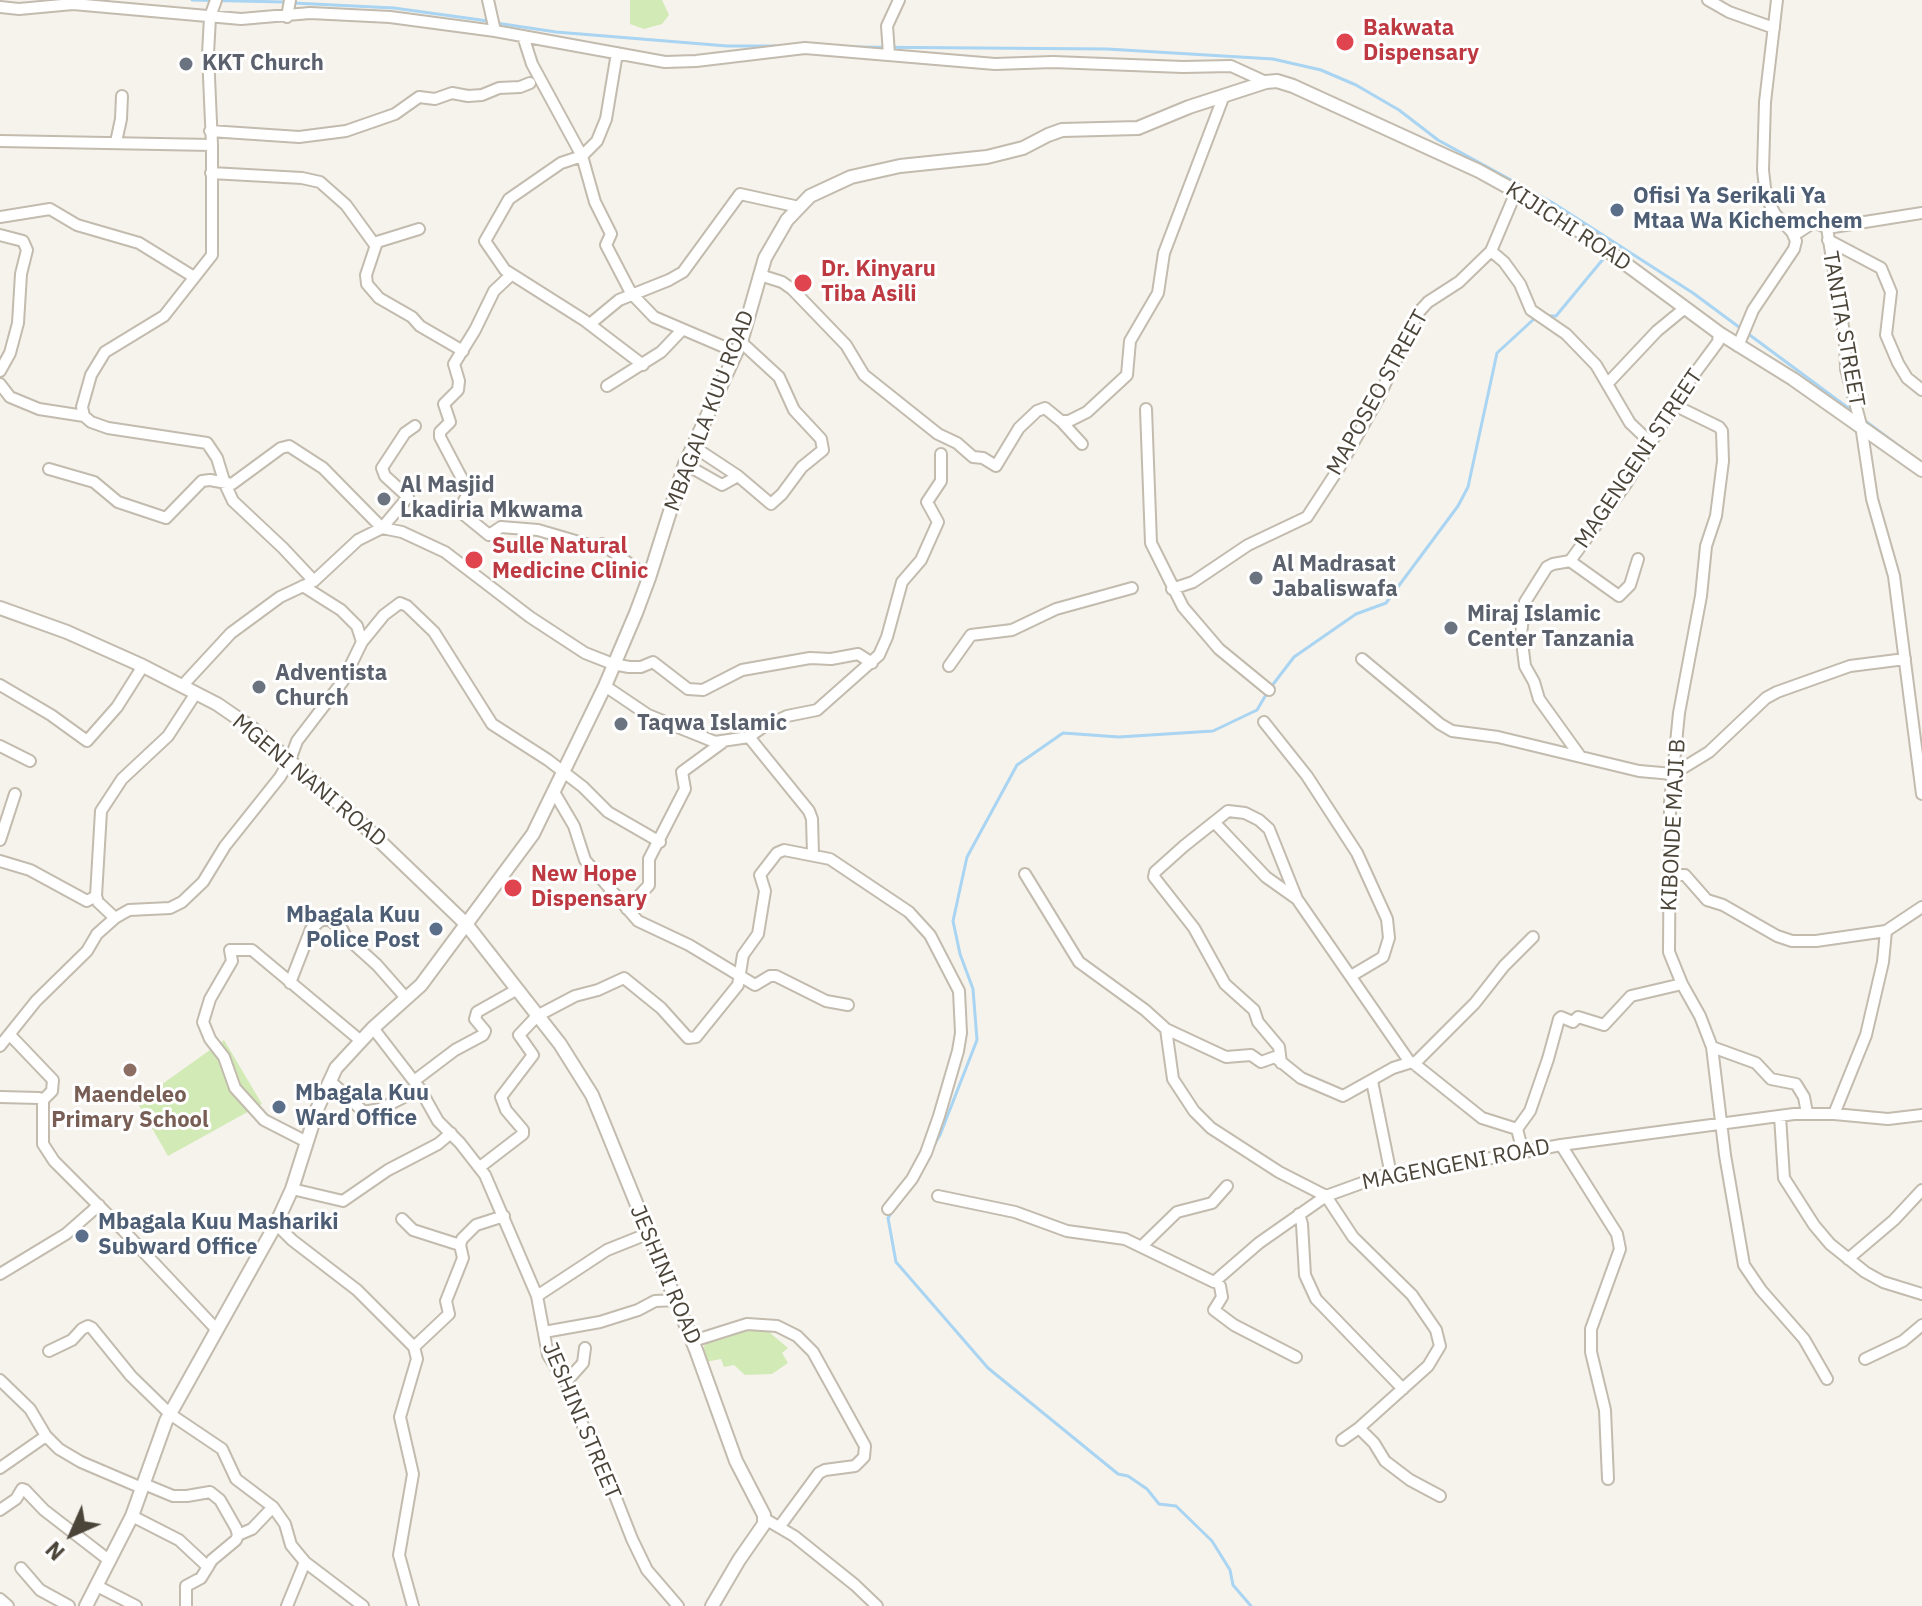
<!DOCTYPE html>
<style>
body{margin:0}
#map{position:relative;width:1922px;height:1606px;overflow:hidden;background:#f6f3ec;font-family:"IBM Plex Sans",sans-serif}
canvas{display:block}
.north{position:absolute;left:32px;top:1494px;width:80px;height:80px;-webkit-text-stroke:6px #fff;paint-order:stroke;rotate:225deg;font-size:22px;font-weight:700;line-height:32px;text-align:center;color:#4b4439}
.north::after{content:'';display:block;margin:auto;width:28px;height:36px;background:#4b4439;clip-path:polygon(50% 0,100% 100%,50% 72%,0 100%)}
</style>
<div id="map">
<canvas width="1922" height="1606"></canvas>
<div class="north">N</div>
</div>
<script>
const ctx = document.querySelector('canvas').getContext('2d');
ctx.lineJoin = 'round';
function fill(path, color) { ctx.fillStyle = color; ctx.fill(path, 'evenodd'); }
const toPath = rows => new Path2D(rows.map(r => 'M' + r).join(''));
function strokePath(path, color, width, dash) { ctx.strokeStyle = color; ctx.lineWidth = width; ctx.lineCap = dash ? 'butt' : 'round'; ctx.setLineDash(dash || []); ctx.stroke(path); }
function write(font, color, halo, rows, align = 'center') {
  ctx.font = font + ' "IBM Plex Sans",sans-serif'; ctx.lineWidth = 6; ctx.setLineDash([]); ctx.textBaseline = 'middle'; ctx.strokeStyle = halo; ctx.fillStyle = color; for (const [text, x, y, turn = 0] of rows) {
    ctx.save(); ctx.translate(x, y); ctx.rotate((+turn || 0) * Math.PI / 180); ctx.textAlign = isNaN(turn) ? turn : align; if (halo) ctx.strokeText(text, 0, 0); ctx.fillText(text, 0, 0); ctx.restore();
  }
}
fill(toPath([
 [630,0,662,0,669,15,662,24,644,29,630,24],
 [224,1040,262,1104,168,1156,137,1102],
 [741,1326,768,1328,769,1332,788,1348,782,1353,788,1363,772,1374,745,1375,734,1365,724,1367,721,1359,705,1362,704,1346,711,1338]
]), '#d2eab5');
strokePath(toPath([
 [192,0,285,2],
 [293,3,394,8,488,21],
 [496,23,556,32,727,46,779,46],
 [851,47,1107,49,1273,59,1321,70,1356,85,1399,110,1438,140,1553,203,1693,293,1855,413],
 [1546,316,1556,316,1604,258],
 [1864,420,1903,449],
 [1271,687,1294,657,1356,614,1386,603,1458,506,1468,487,1497,353,1535,318],
 [934,1145,940,1135,977,1040,973,989,960,954,953,921,967,857,1017,765,1063,733,1119,737,1213,731,1257,710,1267,693],
 [894,1209,888,1218,896,1262,988,1368,1118,1474,1128,1476,1147,1489,1159,1504,1176,1506,1212,1541,1230,1570,1233,1585,1251,1606]
]), '#a9d4f2', 3);
const minor = toPath([
 [216,0,210,17,208,54,212,145,212,255,164,316,105,352,91,375,82,407,84,416,91,422,108,428,207,443,217,458,225,484,233,501,283,548,314,581],
 [488,0,495,31],
 [1708,0,1729,12,1774,28],
 [1777,0,1765,102,1763,170,1766,197,1775,214,1792,232,1799,232,1814,222,1827,228,1845,339,1846,369,1861,425,1872,499,1894,576,1922,794],
 [0,7,19,9,73,4,241,19,310,13,390,17,495,31,665,62,696,61,805,48,995,64,1053,62,1183,67,1231,66,1266,82],
 [287,17,290,0],
 [523,36,532,64,582,156,595,202,611,234,606,245,631,293,654,317,736,352],
 [617,53,606,119,597,141,582,156,561,163,509,199,485,241,505,270,584,320,643,365],
 [889,54,887,26,899,0],
 [210,131,299,137,346,131,395,114,419,97,435,99,452,93,468,96,482,95,499,88,520,87,530,83],
 [0,141,212,145],
 [116,142,121,119,122,96],
 [211,173,302,178,320,182,346,205,375,245],
 [0,217,50,209,77,225,139,243,194,277],
 [1827,228,1922,213],
 [419,229,377,242,366,275,367,284,379,298,412,317,420,326,463,351],
 [0,235,23,241,27,250,21,274,18,323,10,353,0,371],
 [1828,240,1881,268,1891,292,1886,335,1898,363,1907,378,1922,390],
 [1491,251,1504,262,1520,284,1531,310,1566,334,1596,365,1630,423,1652,444],
 [511,275,494,291,475,330,454,364,459,381,458,390,444,404,450,422,440,432,440,437,469,492,461,506,462,513,489,535,501,527,538,530,596,547,602,544,649,578],
 [760,275,782,282,792,289,846,345,864,375,938,434,957,443,973,457,983,458,996,466,1019,428,1037,411,1045,408,1061,421,1082,444],
 [590,324,619,300,669,280,683,272,740,194,799,207],
 [1738,346,1753,310,1794,249,1796,241,1792,232],
 [1608,383,1657,331,1685,308],
 [0,384,10,397,39,409,84,416],
 [607,386,661,352,681,331],
 [1674,405,1719,427,1722,431,1723,461,1716,516,1706,546,1701,596,1679,713,1670,803,1669,952,1682,984,1700,1016,1712,1047,1725,1155,1744,1265,1761,1290,1804,1339,1827,1379],
 [1146,409,1151,543,1183,607,1219,649,1269,690],
 [1061,421,1069,421,1087,412,1127,375,1130,341,1158,293,1164,253,1223,98],
 [694,447,738,476],
 [685,464,722,485,738,476,771,504,782,494,802,467,823,450,821,439,794,410,779,377,741,342],
 [49,469,94,482,118,502,166,518,202,481,210,480,232,484,281,448,289,446,323,468,382,528,408,497,385,476,382,468,405,433,415,426],
 [1570,561,1626,484,1684,388,1718,342,1719,333],
 [1570,561,1553,564,1547,567,1525,602,1521,634,1525,666,1534,682,1539,699,1580,756],
 [1570,561,1619,596,1630,585,1638,559],
 [303,586,341,610,357,626,362,642],
 [1172,589,1193,582,1248,545,1307,517,1339,468,1378,399,1418,313,1428,302,1459,282,1491,251,1516,192],
 [1362,659,1440,724,1452,731,1498,737,1639,771,1673,774,1709,752,1766,698,1777,692,1850,666,1905,659],
 [949,666,971,635,1012,630,1056,609,1132,588],
 [0,685,51,715,87,741,117,707,143,666],
 [182,686,231,633,280,597,314,581,358,540,382,528,402,532,445,552,530,617,585,653,613,664,629,667,641,667,653,662,688,689,703,690,742,670,810,658,831,659,858,654,872,663],
 [605,686,648,715,715,742,749,737,809,811,812,819,813,854],
 [1264,722,1307,776,1357,853,1387,919,1389,938,1383,957,1351,976],
 [749,737,763,727,787,716,817,710,879,655,887,637,902,582,921,560,938,522,927,502,941,481,941,454],
 [0,746,30,761],
 [554,792,574,826,585,860,638,921,689,945,755,985,770,976,776,976,826,1001,848,1005],
 [1214,822,1266,877,1297,899],
 [0,840,15,794],
 [0,861,30,870,87,901,96,896],
 [1025,874,1079,962,1145,1010,1166,1029,1173,1079,1194,1111,1211,1128,1279,1172,1326,1196,1353,1237,1412,1295,1436,1330,1440,1346,1428,1366,1359,1428,1342,1440],
 [1671,875,1685,875,1707,900,1723,905,1777,936,1792,941,1816,941,1886,931,1922,907],
 [627,909,649,885,649,859,685,789,682,772,723,742],
 [115,918,98,902,96,896,101,811,122,779,168,736,196,693],
 [290,983,311,929,320,921,328,919,342,929,346,937,377,965,406,998],
 [373,1028,420,1089,438,1121,460,1143,485,1175,537,1296,548,1355,572,1392,583,1426,603,1465,632,1539,647,1570,678,1606],
 [1166,1029,1226,1057,1251,1055,1261,1062,1275,1057,1301,1078,1343,1096,1393,1068,1412,1062,1482,1118,1517,1129,1523,1152],
 [10,1035,53,1080,52,1091,43,1100],
 [0,1046,36,1001,87,951,97,934,115,918,129,910,170,908,182,902,203,882,225,846,280,777,290,760,297,741,343,681,362,642,384,615,400,603,407,606,434,632,492,724,548,760,583,787,608,812,660,842],
 [1712,1047,1756,1063,1771,1079,1796,1084,1804,1097,1807,1113],
 [1281,1063,1279,1047,1258,1022,1254,1010,1225,984,1194,928,1154,877,1155,872,1184,846,1228,811,1245,813,1259,820,1269,829,1297,899,1409,1061],
 [1414,1064,1475,1003,1504,966,1533,937],
 [330,1081,364,1112,380,1109,420,1089],
 [414,1081,455,1050,483,1035,485,1031,475,1019,477,1012,516,990],
 [1372,1081,1391,1175],
 [0,1097,39,1098,43,1100,43,1144,54,1161,123,1230,217,1330],
 [1834,1114,1866,1035,1883,962,1886,931],
 [1780,1116,1784,1178,1814,1225,1830,1244,1865,1272,1883,1282,1922,1294],
 [1517,1129,1530,1111,1548,1059,1559,1019,1561,1017,1573,1022,1578,1017,1604,1025,1631,996,1682,984],
 [307,1142,264,1120,235,1088,224,1057,210,1039,203,1022,210,999,232,961,230,950,252,950,361,1041],
 [1561,1145,1617,1234,1620,1249,1591,1329,1591,1352,1605,1410,1608,1479],
 [480,1167,523,1134,523,1130,506,1110,501,1097,533,1055,519,1035,537,1016,575,996,598,990,624,978,661,1008,688,1038,696,1037,738,985,743,955,758,934,765,891,760,875,777,853,784,850,830,859,909,912,930,935,959,991,961,1033,958,1051,939,1116,926,1153,912,1179,888,1209],
 [292,1189,343,1201,388,1170,438,1144,451,1133],
 [938,1196,1015,1212,1067,1231,1125,1239,1214,1282,1259,1243,1326,1196,1384,1175,1438,1168,1561,1145,1794,1114,1834,1114,1888,1119,1922,1115],
 [1299,1214,1302,1224,1305,1275,1316,1299,1403,1389],
 [402,1219,413,1230,460,1245],
 [276,1224,292,1240,357,1290,414,1347,417,1359,400,1417,413,1474,399,1555,413,1606],
 [1142,1246,1177,1212,1212,1203,1227,1186],
 [1848,1259,1894,1220,1922,1190],
 [0,1274,66,1234,99,1205],
 [1216,1281,1220,1286,1222,1297,1214,1310,1234,1325,1296,1357],
 [537,1296,607,1250,647,1234],
 [544,1332,600,1322,638,1310,655,1301,677,1300],
 [693,1341,747,1324,777,1326,797,1336,813,1352,865,1446,864,1457,855,1466,825,1470,819,1473,780,1526],
 [414,1347,449,1314,446,1301,463,1258,460,1245,462,1239,476,1225,504,1216],
 [49,1351,72,1340,82,1329,88,1326,92,1328,131,1376,170,1414,222,1449,236,1479,273,1507,285,1524,291,1545,305,1562,363,1606],
 [1865,1359,1903,1341,1922,1325],
 [0,1380,30,1409,46,1436,59,1449,81,1462,142,1488],
 [566,1382,583,1363,585,1348],
 [1359,1428,1374,1443,1385,1461,1410,1480,1440,1496],
 [0,1468,46,1436],
 [144,1484,173,1496,187,1496,210,1492,220,1500,236,1528,238,1535,236,1540,212,1560,201,1578,186,1586,186,1606],
 [0,1510,16,1499,22,1489,25,1490,44,1510,110,1561],
 [132,1516,179,1540,208,1567],
 [765,1519,794,1536,855,1585,877,1606],
 [238,1535,252,1529,273,1507],
 [21,1568,40,1590,69,1606],
 [97,1586,136,1606],
 [0,1599,8,1606],
 [287,1606,305,1562]
]);
const tertiary = toPath([
 [0,608,67,632,143,666,217,704,252,728,361,823,466,924,560,1044,592,1095,602,1119,696,1350,736,1461,764,1515,764,1524,739,1560,712,1606],
 [86,1606,132,1516,166,1421,276,1224,292,1189,318,1107,336,1068,373,1028,421,985,533,834,605,686,636,613,649,578,685,464,741,342,765,258,787,220,810,196,851,177,900,166,987,157,1023,148,1048,135,1062,130,1138,128,1189,107,1266,82,1277,81,1293,86,1479,171,1526,197,1592,239,1719,333,1793,379,1922,470]
]);
strokePath(minor, '#c2bbae', 14);
strokePath(tertiary, '#c2bbae', 16);
strokePath(minor, '#fff', 10);
strokePath(tertiary, '#fff', 12);
for (const [x, y, r, color] of [
 [1345,42,10,"#e0444e"],
 [186,64,8,"#6b7280"],
 [1617,210,8,"#5c6f8a"],
 [803,283,10,"#e0444e"],
 [384,499,8,"#6b7280"],
 [474,560,10,"#e0444e"],
 [1256,578,8,"#6b7280"],
 [1451,628,8,"#6b7280"],
 [259,687,8,"#6b7280"],
 [621,724,8,"#6b7280"],
 [513,888,10,"#e0444e"],
 [436,929,8,"#5c6f8a"],
 [130,1070,8,"#8d6e63"],
 [279,1107,8,"#5c6f8a"],
 [82,1236,8,"#5c6f8a"]
]) { const dot = new Path2D(); dot.arc(x, y, r, 0, 2 * Math.PI); ctx.fillStyle = color; ctx.fill(dot); strokePath(dot, '#fff', 3); }
write('bold 22px', '#be3a42', '#fff', [
 ["Bakwata",1363,29],
 ["Dispensary",1363,54],
 ["Dr. Kinyaru",821,270],
 ["Tiba Asili",821,295],
 ["Sulle Natural",492,547],
 ["Medicine Clinic",492,572],
 ["New Hope",531,875],
 ["Dispensary",531,900]
], 'left');
write('bold 22px', '#5b616d', '#fff', [
 ["KKT Church",202,64],
 ["Al Masjid",400,486],
 ["Lkadiria Mkwama",400,511],
 ["Al Madrasat",1272,565],
 ["Jabaliswafa",1272,590],
 ["Miraj Islamic",1467,615],
 ["Center Tanzania",1467,640],
 ["Adventista",275,674],
 ["Church",275,699],
 ["Taqwa Islamic",637,724]
], 'left');
write('bold 22px', '#4e5e75', '#fff', [
 ["Ofisi Ya Serikali Ya",1633,197],
 ["Mtaa Wa Kichemchem",1633,222],
 ["Mbagala Kuu",420,916,"right"],
 ["Police Post",420,941,"right"],
 ["Mbagala Kuu",295,1094],
 ["Ward Office",295,1119],
 ["Mbagala Kuu Mashariki",98,1223],
 ["Subward Office",98,1248]
], 'left');
write('22px', '#4b4439', '#fff', [
 ["KIJICHI ROAD",1568,227,33],
 ["TANITA STREET",1843,329,80],
 ["MAPOSEO STREET",1378,393,-61],
 ["MBAGALA KUU ROAD",710,411,-69],
 ["MAGENGENI STREET",1639,459,-56],
 ["MGENI NANI ROAD",309,781,40],
 ["KIBONDE MAJI B",1674,825,-87],
 ["MAGENGENI ROAD",1456,1165,-11],
 ["JESHINI ROAD",665,1275,67],
 ["JESHINI STREET",581,1421,67]
]);
write('bold 22px', '#785e54', '#fff', [
 ["Maendeleo",130,1096],
 ["Primary School",130,1121]
]);
</script>
